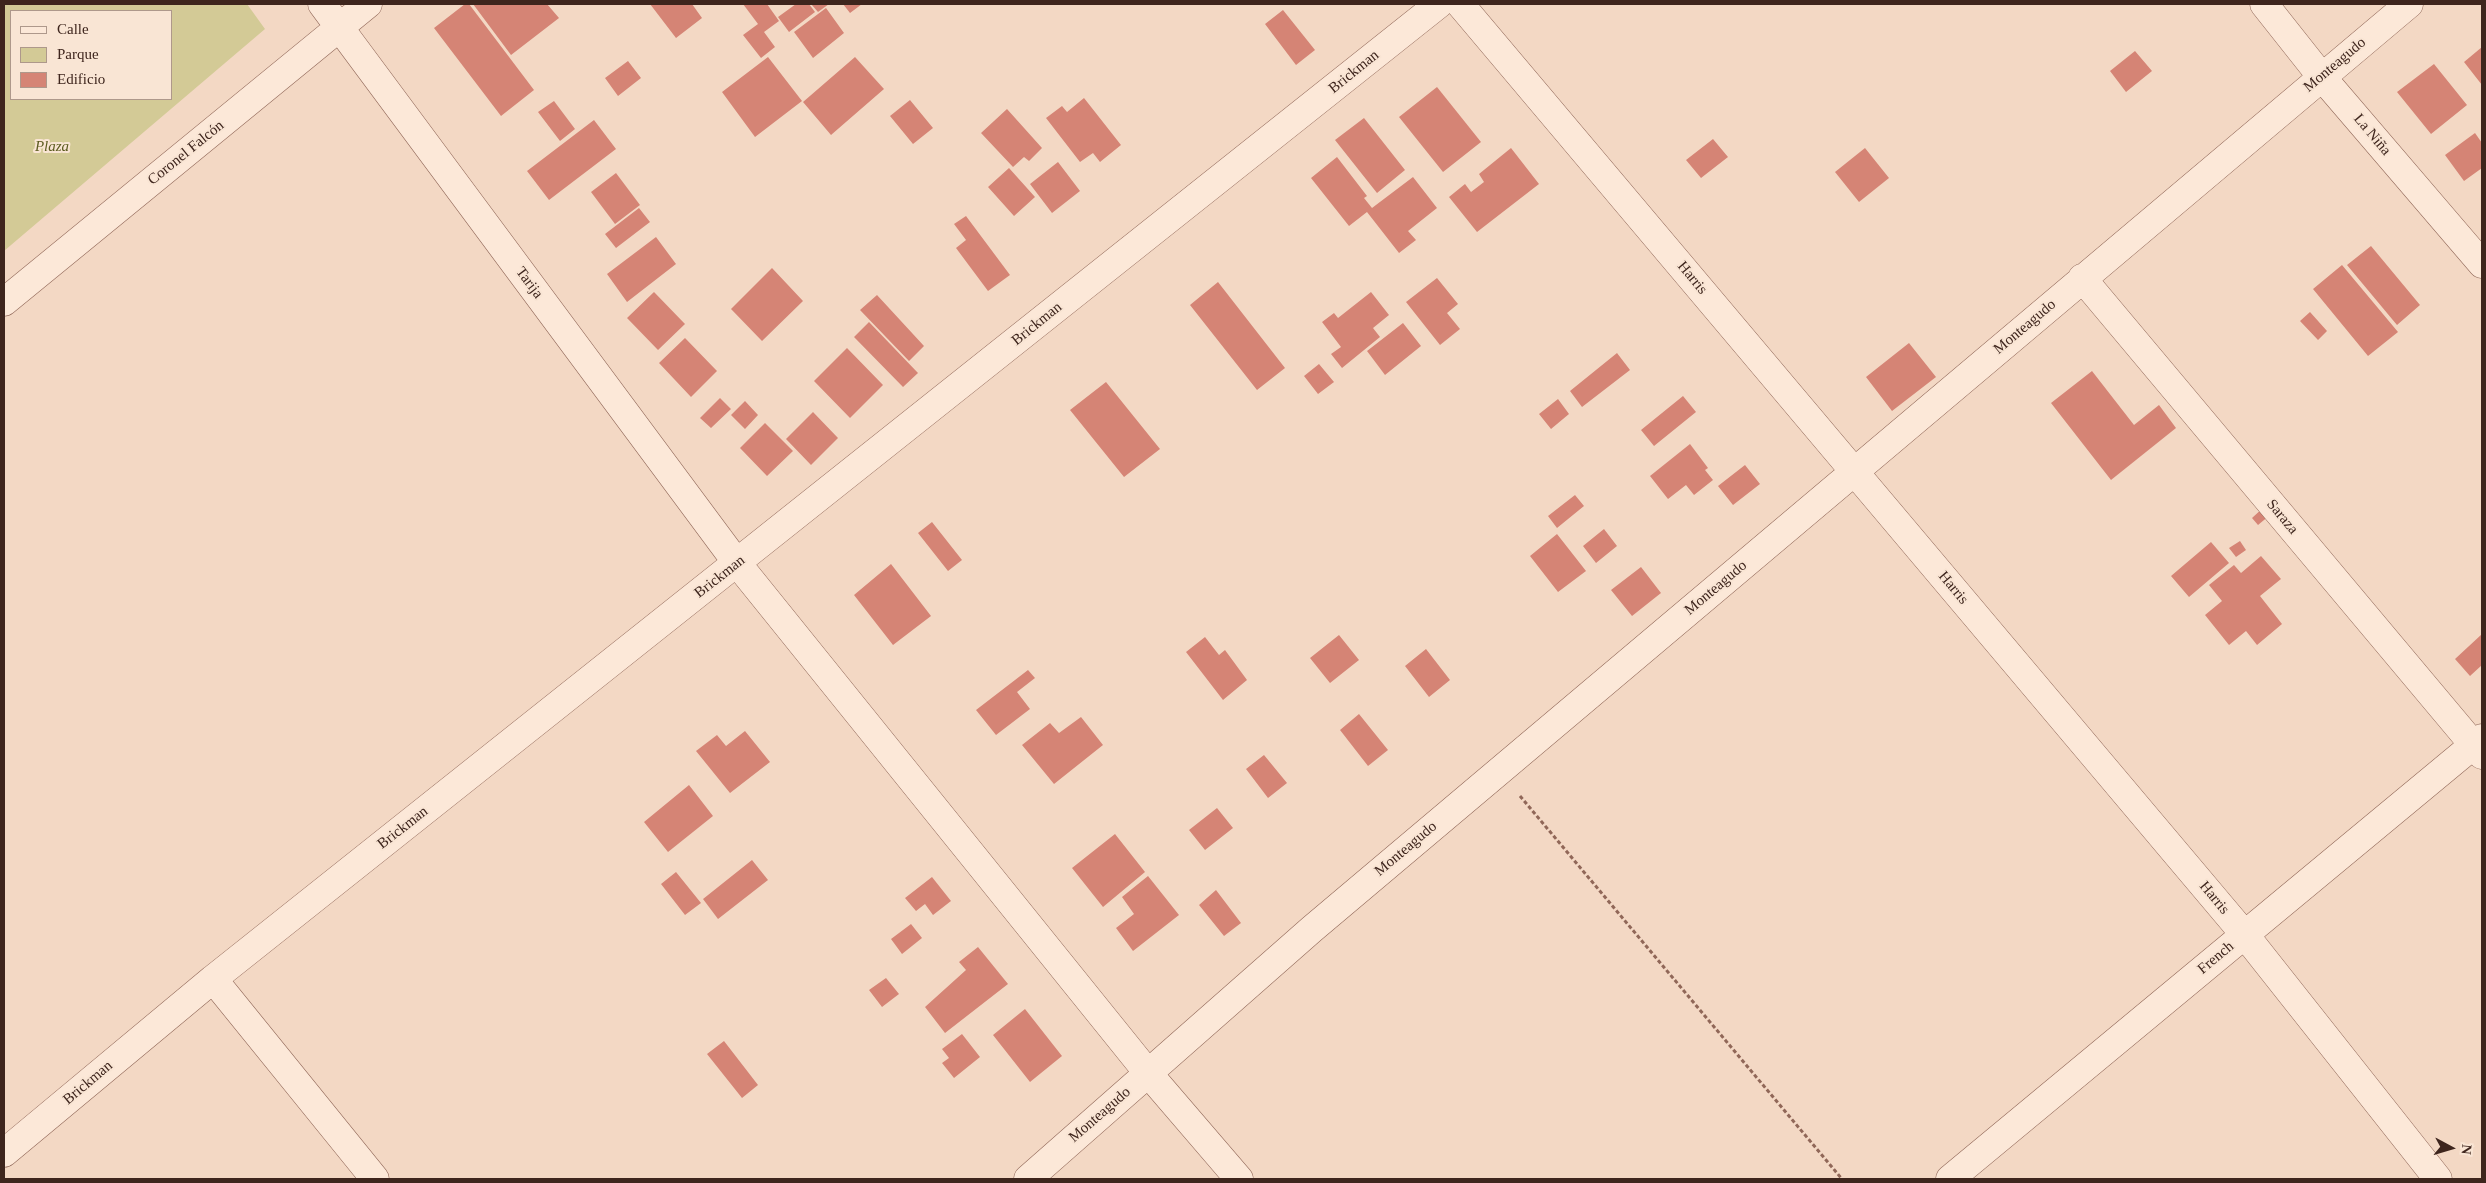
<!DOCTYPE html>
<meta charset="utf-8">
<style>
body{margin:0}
#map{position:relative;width:2486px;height:1183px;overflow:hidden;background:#f3d8c4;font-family:Georgia,serif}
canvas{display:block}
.frame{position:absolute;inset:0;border:5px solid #3e251d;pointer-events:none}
.legend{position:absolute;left:10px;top:10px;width:162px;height:90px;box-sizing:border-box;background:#f9e5d4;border:1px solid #ae988b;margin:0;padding:6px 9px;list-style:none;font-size:15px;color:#3e251d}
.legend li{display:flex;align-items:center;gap:10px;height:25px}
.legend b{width:25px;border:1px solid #ae988b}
.north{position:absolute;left:2426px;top:1123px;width:50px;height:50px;-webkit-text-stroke:4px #f9e5d4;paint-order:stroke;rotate:96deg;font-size:14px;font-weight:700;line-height:20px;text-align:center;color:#3e251d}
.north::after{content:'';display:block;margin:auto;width:18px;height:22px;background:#3e251d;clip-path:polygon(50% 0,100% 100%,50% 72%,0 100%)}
</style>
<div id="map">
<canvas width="2486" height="1183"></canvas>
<div class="frame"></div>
<ul class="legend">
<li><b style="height:6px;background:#fce8d8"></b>Calle</li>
<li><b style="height:14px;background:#d3ca96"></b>Parque</li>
<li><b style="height:14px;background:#d58475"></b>Edificio</li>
</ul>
<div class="north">N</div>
</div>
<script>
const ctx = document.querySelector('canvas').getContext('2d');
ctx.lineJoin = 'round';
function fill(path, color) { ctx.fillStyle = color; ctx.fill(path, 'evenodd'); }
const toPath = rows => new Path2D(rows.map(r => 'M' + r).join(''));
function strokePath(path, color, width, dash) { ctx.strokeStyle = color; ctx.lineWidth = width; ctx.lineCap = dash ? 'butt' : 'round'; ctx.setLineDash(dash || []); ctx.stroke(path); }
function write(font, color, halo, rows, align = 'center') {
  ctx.font = font + ' Georgia,serif'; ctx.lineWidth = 4; ctx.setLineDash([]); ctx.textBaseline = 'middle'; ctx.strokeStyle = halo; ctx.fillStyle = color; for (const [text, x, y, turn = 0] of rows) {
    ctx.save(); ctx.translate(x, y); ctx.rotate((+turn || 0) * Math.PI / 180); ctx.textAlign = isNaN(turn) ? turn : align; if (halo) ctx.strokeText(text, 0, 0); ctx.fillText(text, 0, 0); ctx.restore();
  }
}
fill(toPath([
 [4,4,247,4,265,29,4,251],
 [11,11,171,11,171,99,11,99]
]), '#d3ca96');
fill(toPath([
 [465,4,469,4,534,90,501,116,434,28],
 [473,4,547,4,559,18,511,55],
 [650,4,692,4,702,18,676,38],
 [743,4,767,4,779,21,764,32,775,47,761,58,743,35,758,24],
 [796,4,809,4,815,12,789,32,778,17],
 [811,4,829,4,818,12],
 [843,4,862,4,850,13],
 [826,8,844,33,813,58,794,32],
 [1283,10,1315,50,1296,65,1265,24],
 [2482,47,2482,85,2464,62],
 [2135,51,2152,71,2126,92,2110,71],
 [768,57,802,101,755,137,722,92],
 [855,57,884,89,831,135,803,102],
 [628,61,641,78,618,96,605,78],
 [2434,64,2467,105,2431,134,2397,92],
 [1437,87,1481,142,1443,172,1399,117],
 [1084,98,1121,145,1100,162,1093,153,1080,162,1046,118,1062,106,1067,112],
 [910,100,933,128,913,144,890,116],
 [554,101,575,129,560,141,538,112],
 [1007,109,1042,148,1029,161,1024,157,1013,167,981,133],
 [1364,118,1405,170,1377,193,1335,140],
 [594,120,616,149,549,200,527,171],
 [2475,133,2482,143,2482,168,2464,181,2445,155],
 [1713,139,1728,157,1701,178,1686,160],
 [1511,148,1539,184,1477,232,1449,197,1465,184,1471,192,1484,182,1479,174],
 [1865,148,1889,178,1859,202,1835,172],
 [1337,157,1367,196,1364,198,1372,208,1413,177,1437,208,1408,231,1416,240,1399,253,1367,212,1349,226,1311,178],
 [1058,162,1080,191,1052,213,1030,184],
 [1009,168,1035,197,1014,216,988,187],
 [616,173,640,205,615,224,591,192],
 [639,208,650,222,616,248,605,234],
 [966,216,1010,275,988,291,956,248,966,240,954,224],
 [656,237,676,264,627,302,607,274],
 [2371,246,2420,305,2397,325,2347,265],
 [2342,265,2398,332,2368,356,2313,289],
 [772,268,803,301,762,341,731,309],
 [1437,278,1458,304,1447,313,1460,329,1440,345,1406,302],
 [1218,282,1285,368,1257,390,1190,305],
 [654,292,685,324,658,350,627,318],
 [1371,292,1389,315,1373,328,1380,337,1342,368,1331,354,1341,347,1322,322,1334,313,1338,318],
 [877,295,924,346,909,361,860,310],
 [2310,312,2327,331,2318,340,2300,321],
 [869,322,918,373,903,387,854,337],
 [1403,323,1421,346,1385,375,1367,351],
 [685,338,717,371,691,397,659,363],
 [1909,343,1936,377,1892,411,1866,377],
 [847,348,883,385,850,418,814,381],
 [1617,353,1630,370,1582,407,1570,391],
 [1319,364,1334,382,1318,394,1304,376],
 [2092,371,2134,425,2159,405,2176,428,2111,480,2051,403],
 [1106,382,1160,449,1124,477,1070,410],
 [1683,396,1696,412,1654,446,1641,430],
 [720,398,731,409,711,428,700,418],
 [1558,399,1569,414,1551,429,1539,414],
 [745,401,758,415,745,429,731,415],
 [813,412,838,438,811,465,786,439],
 [765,423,793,451,767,476,740,448],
 [1690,444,1708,468,1705,470,1713,480,1694,495,1686,485,1668,499,1650,476],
 [1745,465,1760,484,1733,505,1718,486],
 [1575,495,1584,506,1557,528,1548,516],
 [2264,507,2270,515,2258,525,2252,518],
 [932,522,962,560,948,571,918,533],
 [1604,529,1617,546,1596,563,1583,546],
 [1557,534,1586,571,1558,592,1530,556],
 [2240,541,2246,550,2236,557,2229,548],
 [2211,542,2229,563,2189,597,2171,576],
 [2261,556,2281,579,2260,596,2282,624,2257,645,2246,631,2229,645,2205,615,2222,601,2209,585,2234,565,2241,573],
 [891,564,931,616,893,645,854,595],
 [1641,567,1661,593,1632,616,1611,590],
 [2482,634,2482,665,2470,676,2455,659],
 [1339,635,1359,660,1330,683,1310,658],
 [1205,637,1219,655,1225,650,1247,680,1223,700,1186,652],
 [1426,649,1450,680,1429,697,1405,666],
 [1028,670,1035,678,1017,692,1030,709,996,735,976,710],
 [1359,714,1388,750,1368,766,1340,730],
 [1081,717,1103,745,1054,784,1022,745,1050,723,1059,733],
 [745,731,770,762,730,793,696,751,717,735,726,746],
 [1264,755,1287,783,1268,798,1246,769],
 [689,785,713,816,668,852,644,822],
 [1217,808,1233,828,1205,850,1189,830],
 [1115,834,1145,872,1103,907,1072,868],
 [752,860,768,880,718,919,703,899],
 [676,872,701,903,685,915,661,884],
 [1148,876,1179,915,1133,951,1116,928,1134,914,1122,897],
 [932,877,951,901,933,915,925,904,916,911,905,898],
 [1216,890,1241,923,1224,936,1199,905],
 [911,924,922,938,902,954,891,939],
 [978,947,1008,984,945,1033,925,1007,966,970,959,962],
 [886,978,899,994,882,1007,869,990],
 [1025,1009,1062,1056,1030,1082,993,1035],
 [962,1034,980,1057,954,1078,942,1063,949,1058,942,1049],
 [724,1041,758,1085,742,1098,707,1054]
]), '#d58475');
const minor = toPath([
 [322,4,737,563,1148,1073,1239,1179],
 [1460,4,2245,935,2438,1179],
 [2264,4,2321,76,2482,264],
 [2082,278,2482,755],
 [4,302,368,4],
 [213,979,375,1179],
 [4,1153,213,979,1439,4],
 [1028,1179,1312,929,2409,4],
 [1950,1179,2482,738]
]);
strokePath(minor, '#906758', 29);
strokePath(toPath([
 [1520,796,1842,1179]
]), '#906758', 3, [4, 2.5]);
strokePath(minor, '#fce8d8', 28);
write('15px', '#3e251d', '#f9e5d4', [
 ["Monteagudo",2335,65,-40],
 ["Brickman",1354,72,-39],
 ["La Niña",2372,135,50],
 ["Coronel Falcón",186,153,-39],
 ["Harris",1692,278,50],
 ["Tarija",529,283,53],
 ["Brickman",1037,324,-39],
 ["Monteagudo",2025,327,-40],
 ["Saraza",2282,517,50],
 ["Brickman",720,577,-38],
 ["Monteagudo",1716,588,-40],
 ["Harris",1953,588,50],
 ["Brickman",403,828,-38],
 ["Monteagudo",1406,849,-40],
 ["Harris",2214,898,50],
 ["French",2216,958,-40],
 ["Brickman",88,1083,-40],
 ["Monteagudo",1100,1115,-41]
]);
write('italic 15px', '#5d5c21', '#f9e5d4', [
 ["Plaza",52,147]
]);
</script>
